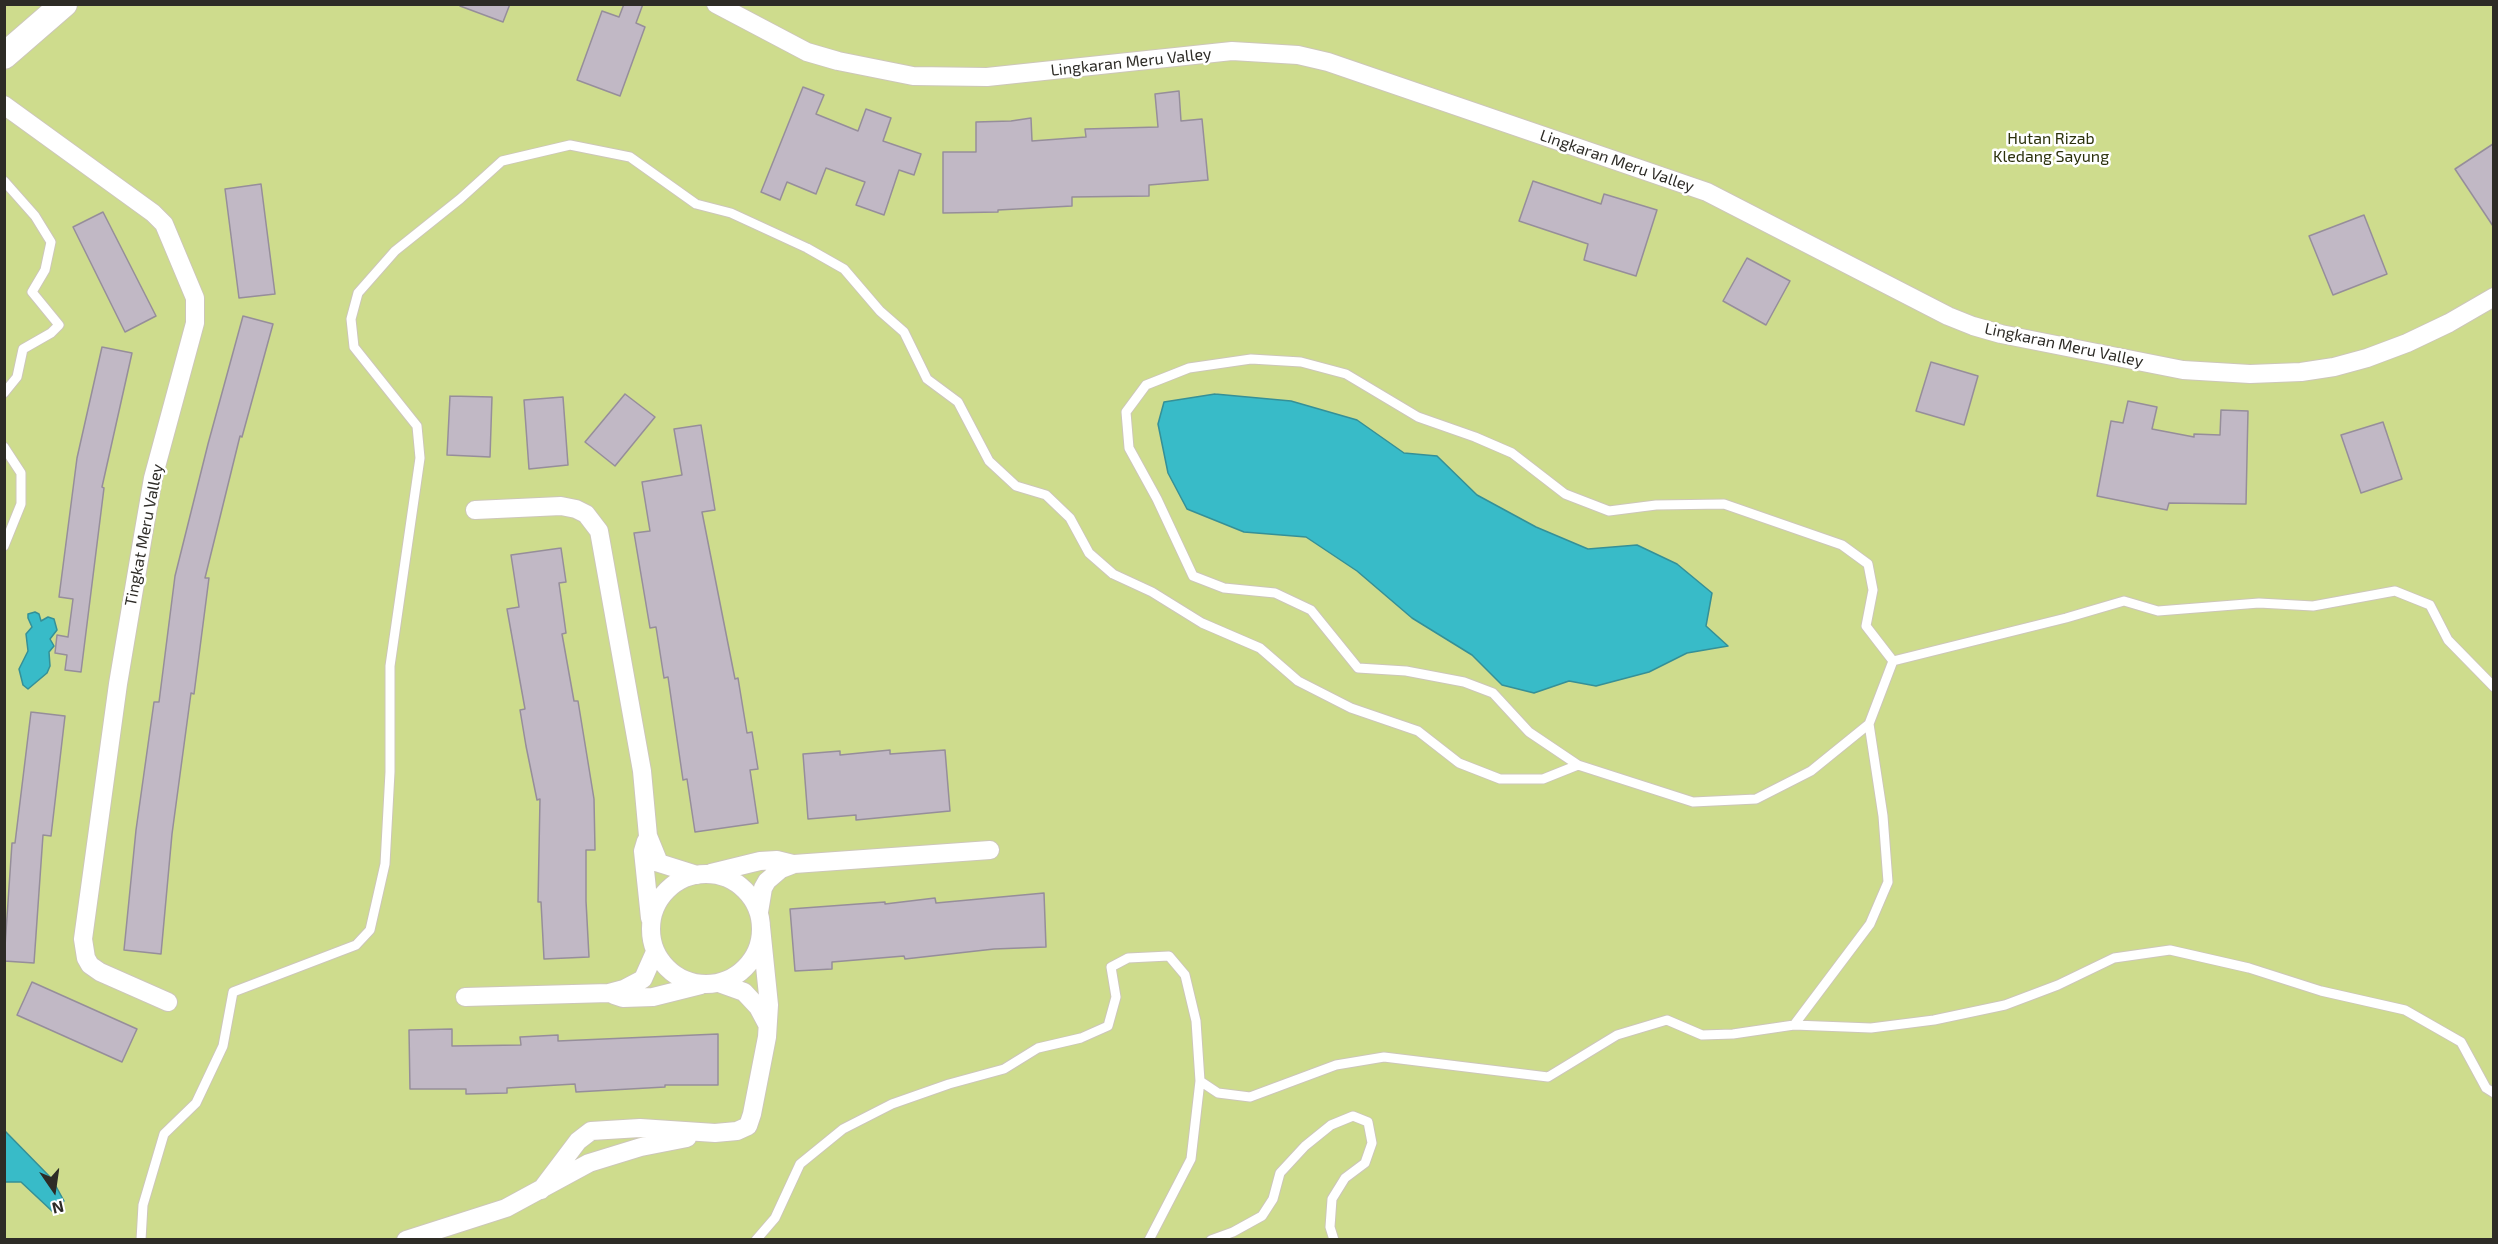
<!DOCTYPE html>
<style>
body{margin:0}
#map{position:relative;width:2498px;height:1244px;overflow:hidden;background:#fef7e8;font-family:"Exo 2",sans-serif}
canvas{display:block}
.frame{position:absolute;inset:0;border:6px solid #2d2b26;pointer-events:none}
.north{position:absolute;left:24px;top:1160px;width:60px;height:60px;-webkit-text-stroke:4px #fff;paint-order:stroke;rotate:167deg;font-size:16px;font-weight:700;line-height:24px;text-align:center;color:#2d2b26}
.north::after{content:'';display:block;margin:auto;width:21px;height:27px;background:#2d2b26;clip-path:polygon(50% 0,100% 100%,50% 72%,0 100%)}
</style>
<div id="map">
<canvas width="2498" height="1244"></canvas>
<div class="frame"></div>
<div class="north">N</div>
</div>
<script>
const ctx = document.querySelector('canvas').getContext('2d');
ctx.lineJoin = 'round';
function fill(path, color) { ctx.fillStyle = color; ctx.fill(path, 'evenodd'); }
const toPath = rows => new Path2D(rows.map(r => 'M' + r).join(''));
function strokePath(path, color, width, dash) { ctx.strokeStyle = color; ctx.lineWidth = width; ctx.lineCap = dash ? 'butt' : 'round'; ctx.setLineDash(dash || []); ctx.stroke(path); }
function write(font, color, halo, rows, align = 'center') {
  ctx.font = font + ' "Exo 2",sans-serif'; ctx.lineWidth = 5; ctx.setLineDash([]); ctx.textBaseline = 'middle'; ctx.strokeStyle = halo; ctx.fillStyle = color; for (const [text, x, y, turn = 0] of rows) {
    ctx.save(); ctx.translate(x, y); ctx.rotate((+turn || 0) * Math.PI / 180); ctx.textAlign = isNaN(turn) ? turn : align; if (halo) ctx.strokeText(text, 0, 0); ctx.fillText(text, 0, 0); ctx.restore();
  }
}
fill(toPath([
 [5,5,2493,5,2493,1239,5,1240]
]), '#cedc8d');
const water = toPath([
 [1215,394,1291,401,1357,420,1404,453,1437,456,1477,495,1536,527,1588,549,1637,545,1677,564,1712,593,1706,626,1728,646,1687,653,1649,672,1596,686,1569,681,1534,693,1502,685,1472,655,1412,618,1357,571,1306,537,1244,532,1187,509,1168,473,1158,424,1164,402,1215,394],
 [35,612,39,614,41,621,48,617,54,619,57,630,50,639,54,646,49,652,50,666,47,673,28,689,23,685,19,669,28,651,26,634,32,627,28,618,28,614,35,612],
 [5,1131,52,1179,64,1201,52,1211,21,1182,5,1182,5,1131]
]);
fill(water, '#38bbc8');
strokePath(water, '#359097', 1.5);
const building = toPath([
 [460,4,510,4,503,22,460,6,460,4],
 [624,4,643,4,636,23,645,27,620,96,577,80,602,11,619,17,624,4],
 [803,87,824,95,816,114,858,131,866,109,891,118,883,141,921,154,914,175,899,170,884,215,856,205,865,182,826,168,816,194,787,182,780,200,761,192,803,87],
 [1179,91,1181,121,1202,119,1208,180,1149,185,1149,196,1072,197,1072,206,998,210,998,212,943,213,943,152,976,152,976,122,1011,121,1031,118,1032,141,1086,137,1085,129,1158,127,1155,94,1179,91],
 [2493,144,2493,226,2455,169,2493,144],
 [1533,181,1601,204,1604,194,1657,210,1636,276,1584,260,1588,244,1519,221,1533,181],
 [261,184,275,294,239,298,225,189,261,184],
 [103,212,156,316,125,332,73,227,103,212],
 [2364,215,2387,274,2333,295,2309,236,2364,215],
 [1747,258,1790,281,1766,325,1723,301,1747,258],
 [243,316,273,324,242,437,240,436,205,578,209,578,194,694,191,693,172,834,161,954,124,950,136,830,154,702,159,702,175,576,208,444,243,316],
 [102,347,132,353,102,487,104,488,81,672,65,670,67,655,55,653,57,635,68,637,73,599,59,597,77,458,102,347],
 [1931,362,1978,376,1964,425,1916,411,1931,362],
 [625,394,655,417,615,466,585,442,625,394],
 [450,396,492,397,490,457,447,455,450,396],
 [563,397,568,465,529,469,524,400,563,397],
 [2128,401,2157,407,2152,429,2194,437,2194,434,2220,435,2221,410,2248,411,2246,504,2169,503,2167,510,2097,496,2111,421,2123,423,2128,401],
 [2383,422,2402,479,2361,493,2341,435,2383,422],
 [701,425,715,510,702,512,735,679,738,678,747,733,752,732,758,769,750,770,758,823,695,832,687,779,683,780,668,677,664,678,656,627,650,628,634,533,650,531,642,482,682,475,674,429,701,425],
 [561,548,566,582,559,583,566,633,562,634,574,701,578,701,594,799,595,850,586,850,586,901,589,957,544,959,541,902,538,902,540,799,537,800,526,746,520,710,525,709,507,609,519,607,511,555,561,548],
 [31,712,65,716,51,836,43,835,34,963,4,961,12,843,15,843,31,712],
 [890,750,890,754,945,750,950,811,856,820,856,815,808,819,803,754,840,751,840,755,890,750],
 [1044,893,1046,947,994,949,905,959,904,956,832,962,832,969,795,971,790,909,885,902,885,904,935,898,936,903,1044,893],
 [32,982,137,1029,122,1062,17,1015,32,982],
 [452,1029,452,1046,521,1045,520,1037,558,1035,558,1041,718,1034,718,1085,665,1085,665,1087,576,1092,575,1084,507,1088,507,1093,466,1094,466,1089,410,1089,409,1030,452,1029]
]);
fill(building, '#c1b8c5');
strokePath(building, '#968e9a', 1.5);
const lane = toPath([
 [4,181,35,216,51,242,45,270,32,292,59,325,51,333,23,349,17,377,4,393],
 [4,447,21,473,21,504,4,546],
 [1869,724,1811,771,1756,799,1693,802,1578,765,1529,732,1493,693,1464,682,1406,671,1358,668,1311,610,1275,593,1224,588,1193,576,1157,499,1129,448,1126,412,1146,385,1189,368,1251,359,1301,362,1346,374,1418,417,1475,437,1512,453,1565,494,1609,511,1656,505,1724,504,1842,545,1868,564,1873,590,1866,626,1893,661],
 [1794,1025,1870,924,1888,882,1883,816,1869,724,1893,661,2066,618,2124,601,2158,611,2259,603,2313,606,2395,591,2430,605,2448,640,2494,687],
 [1200,1081,1218,1093,1250,1097,1336,1065,1384,1057,1548,1077,1617,1035,1667,1020,1702,1035,1733,1034,1794,1025,1871,1028,1934,1020,2005,1005,2058,985,2114,958,2170,950,2249,968,2321,991,2405,1010,2461,1042,2486,1088,2494,1093],
 [141,1240,143,1205,164,1134,196,1103,223,1046,233,992,356,945,370,930,385,864,390,772,390,666,420,458,417,426,354,347,351,319,358,293,395,251,460,199,502,161,570,145,630,157,696,204,731,213,807,248,844,269,880,311,904,332,927,379,958,402,989,461,1016,486,1046,495,1070,518,1089,553,1113,574,1152,592,1202,623,1260,648,1298,681,1351,708,1418,731,1459,763,1500,779,1543,779,1578,765],
 [756,1240,775,1218,800,1164,843,1129,892,1104,949,1084,1004,1069,1038,1048,1081,1038,1108,1026,1116,997,1111,967,1128,958,1169,956,1185,975,1196,1021,1200,1081,1191,1159,1149,1240],
 [1211,1240,1233,1232,1262,1216,1273,1199,1280,1173,1305,1146,1331,1125,1353,1116,1368,1122,1372,1143,1365,1163,1345,1178,1332,1199,1330,1227,1334,1240]
]);
const street = toPath([
 [716,4,807,52,838,61,913,76,987,77,1232,51,1298,55,1328,62,1707,192,1948,316,1973,326,2001,334,2183,370,2250,374,2301,372,2334,367,2367,358,2407,343,2449,323,2494,297],
 [4,105,153,213,164,224,195,298,195,323,153,478,144,530,118,684,83,939,86,958,90,965,100,972,168,1002],
 [475,510,561,506,576,509,586,514,599,531,642,771,648,836,659,863,697,875],
 [646,841,643,851,650,918],
 [711,873,760,861,777,860,793,864],
 '651 929a55 55 0 1 1 110 0a55 55 0 1 1-110 0Z',
 [759,912,763,888,767,881,781,869,794,864,990,850],
 [719,983,744,992,758,1007,767,1024],
 [614,995,623,998,653,997,701,985],
 [465,997,609,993,624,989,643,979,655,952],
 [541,1190,578,1141,591,1131,640,1128,715,1133,737,1131,748,1126,752,1114,767,1037,769,1005,761,927],
 [406,1240,506,1208,589,1163,641,1147,687,1138]
]);
const secondary = toPath([
 [4,56,64,4]
]);
strokePath(lane, '#cdc7b9', 11);
strokePath(street, '#cdc7b9', 20);
strokePath(secondary, '#cdc7b9', 28);
strokePath(lane, '#fff', 9);
strokePath(street, '#fff', 18);
strokePath(secondary, '#fff', 26);
write('16px', '#2d2b26', '#fff', [
 ["Lingkaran Meru Valley",1131,62,-6],
 ["Lingkaran Meru Valley",1617,161,19],
 ["Lingkaran Meru Valley",2064,345,12],
 ["Tingkat Meru Valley",144,535,-79]
]);
write('16px', '#2b310c', '#fff', [
 ["Hutan Rizab",2051,139],
 ["Kledang Sayung",2051,157]
]);
</script>
